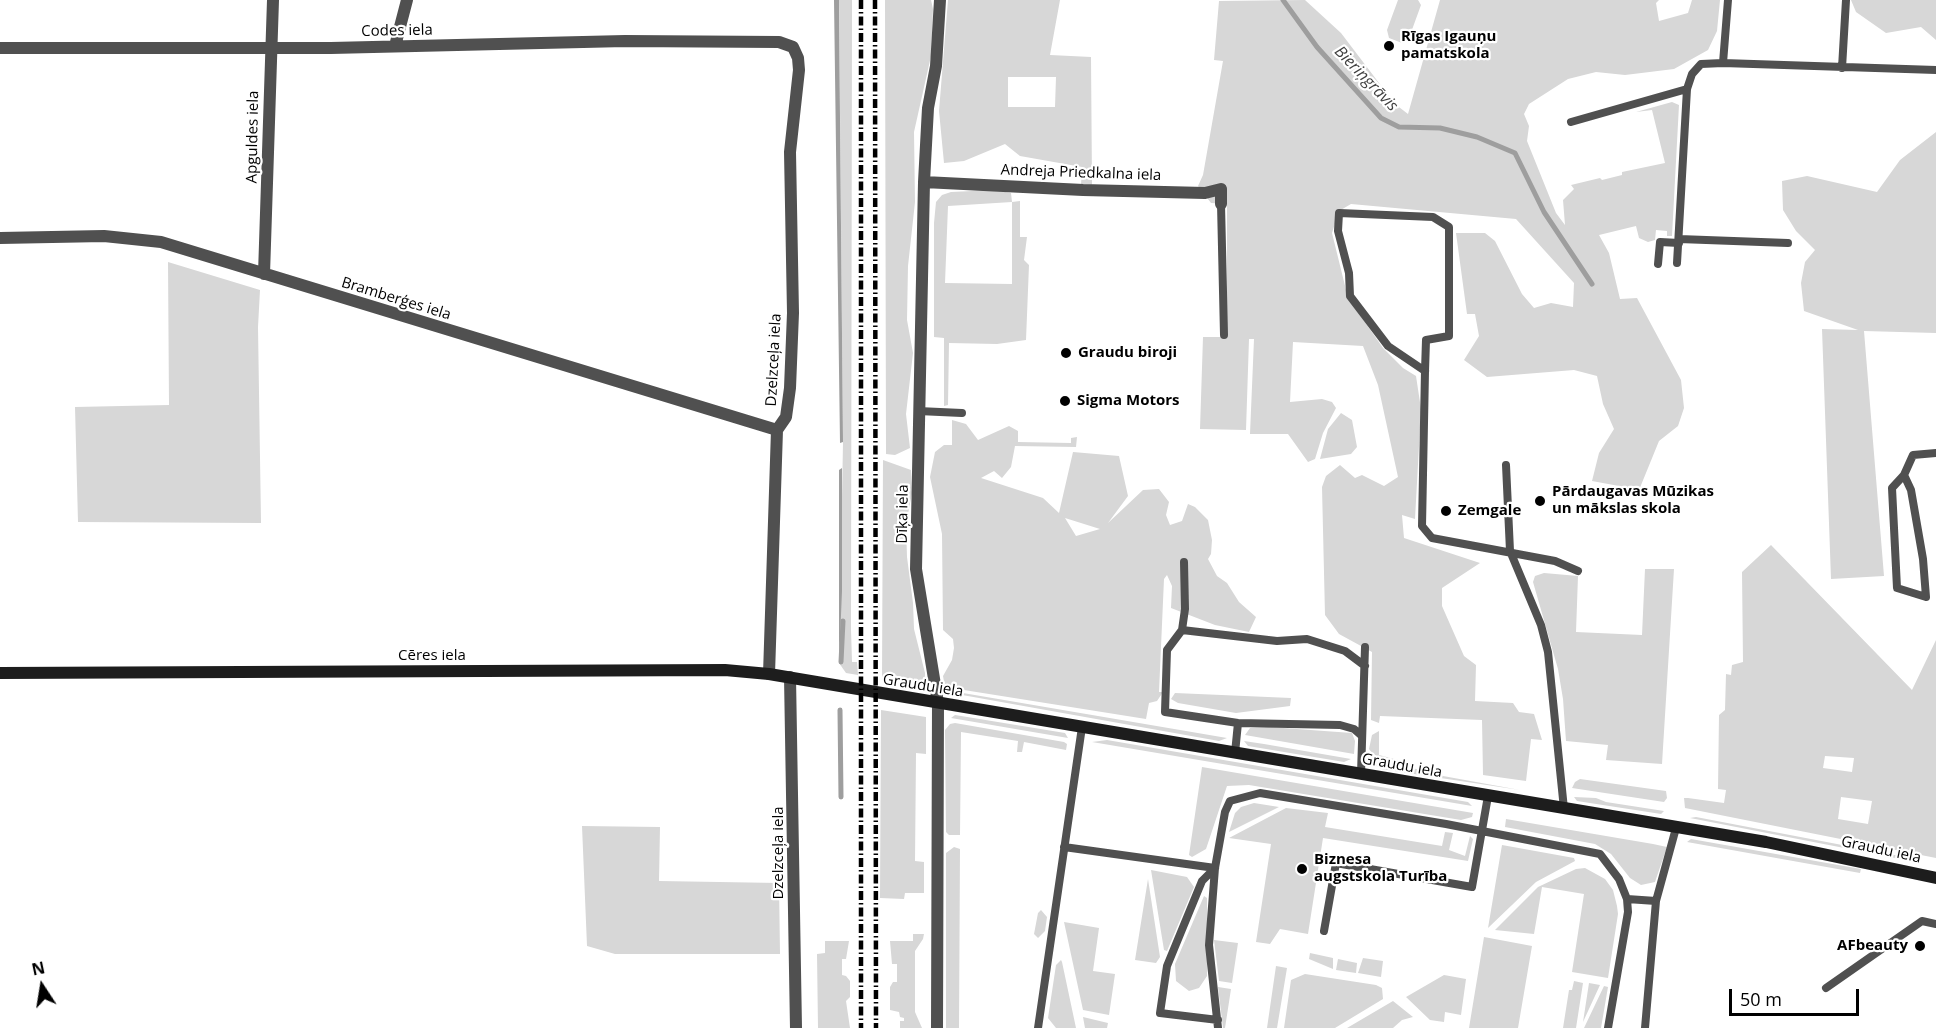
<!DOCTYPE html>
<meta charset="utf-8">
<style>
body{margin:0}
#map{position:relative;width:1936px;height:1028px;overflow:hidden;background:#fff;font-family:"Open Sans",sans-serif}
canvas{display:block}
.north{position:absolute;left:12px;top:956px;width:60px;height:60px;-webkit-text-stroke:4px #fff;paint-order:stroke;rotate:348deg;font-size:16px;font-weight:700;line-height:24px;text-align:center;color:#000}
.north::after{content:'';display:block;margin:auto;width:21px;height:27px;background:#000;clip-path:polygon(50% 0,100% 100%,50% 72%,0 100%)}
.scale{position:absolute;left:1729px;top:989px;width:130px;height:27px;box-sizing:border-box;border:3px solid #000;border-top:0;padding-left:8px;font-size:18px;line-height:21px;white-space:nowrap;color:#000;-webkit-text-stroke:4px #fff;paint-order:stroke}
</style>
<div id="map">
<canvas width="1936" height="1028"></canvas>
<div class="north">N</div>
<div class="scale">50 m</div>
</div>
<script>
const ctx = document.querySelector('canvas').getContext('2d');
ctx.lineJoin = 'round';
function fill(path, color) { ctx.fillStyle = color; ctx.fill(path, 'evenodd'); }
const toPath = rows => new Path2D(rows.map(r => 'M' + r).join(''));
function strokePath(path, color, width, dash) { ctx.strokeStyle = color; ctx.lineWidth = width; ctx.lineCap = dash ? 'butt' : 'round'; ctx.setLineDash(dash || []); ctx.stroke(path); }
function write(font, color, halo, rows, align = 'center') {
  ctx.font = font + ' "Open Sans",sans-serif'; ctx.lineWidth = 4.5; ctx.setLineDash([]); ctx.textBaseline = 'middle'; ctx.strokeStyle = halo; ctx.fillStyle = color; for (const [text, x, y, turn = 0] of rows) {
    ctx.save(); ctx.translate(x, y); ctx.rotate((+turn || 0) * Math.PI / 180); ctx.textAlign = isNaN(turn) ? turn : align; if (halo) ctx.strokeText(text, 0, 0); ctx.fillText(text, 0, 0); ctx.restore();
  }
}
fill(toPath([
 [839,0,852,0,851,629,852,662,857,662,858,675,846,673,839,663,843,442],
 [885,0,931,0,933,9,931,56,914,132,915,202,908,266,907,320,913,353,906,414,910,448,895,455,886,454],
 [948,0,1060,0,1050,55,1091,57,1092,186,1081,185,1082,167,1020,156,1005,144,964,161,944,163,939,111],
 [1008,77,1056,77,1055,107,1008,107],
 [1305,0,1341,33,1395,104,1408,114,1440,0,1659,0,1656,3,1659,21,1688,13,1692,0,1720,0,1717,31,1708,50,1674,69,1625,75,1596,72,1568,79,1529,104,1524,114,1529,126,1527,141,1556,213,1565,225,1563,200,1574,189,1571,185,1600,178,1602,180,1622,175,1622,172,1665,163,1652,110,1636,112,1672,102,1679,105,1672,236,1667,236,1667,231,1656,230,1655,240,1648,242,1639,238,1636,226,1599,235,1609,253,1620,299,1637,298,1681,380,1684,408,1678,426,1659,441,1637,495,1619,486,1592,481,1599,453,1614,429,1603,404,1597,376,1574,370,1487,377,1464,360,1479,336,1475,314,1467,314,1456,233,1485,233,1495,241,1522,294,1534,308,1551,303,1573,307,1574,283,1516,219,1351,204,1339,211,1332,233,1348,298,1383,348,1403,368,1416,376,1421,409,1415,519,1402,515,1404,538,1480,563,1442,588,1442,606,1464,656,1476,665,1475,701,1513,703,1519,712,1534,714,1542,740,1531,739,1526,781,1483,775,1482,720,1380,716,1379,723,1371,720,1372,652,1339,634,1325,615,1322,487,1326,476,1340,465,1355,478,1362,475,1384,486,1398,477,1378,385,1363,346,1293,342,1290,402,1322,399,1332,402,1336,408,1323,433,1315,459,1308,462,1288,434,1250,434,1254,339,1249,339,1246,430,1200,429,1203,337,1227,337,1227,204,1211,203,1198,186,1203,175,1223,61,1214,60,1219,1],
 [1398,0,1418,0,1421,5,1409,38,1402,43,1389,38,1387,30],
 [1851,0,1936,0,1936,40,1921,27,1886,33,1856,12],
 [1936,132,1936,333,1864,331,1884,576,1831,579,1822,329,1858,330,1804,311,1801,283,1805,262,1815,250,1796,231,1783,210,1782,181,1807,176,1877,192,1900,160],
 [994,190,1011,193,1012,202,1020,201,1020,237,1027,237,1024,260,1029,265,1026,340,997,344,949,343,948,405,944,406,944,338,934,337,934,223,936,202,942,195,951,192],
 [1012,202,1012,284,945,283,948,206],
 [168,262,260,290,258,327,261,523,78,522,75,407,169,405],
 [1341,413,1352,420,1357,447,1351,454,1320,459,1328,429],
 [952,420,966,424,978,440,1009,426,1018,431,1018,442,1071,443,1071,438,1077,437,1076,447,1015,446,1011,467,1002,478,994,471,981,478,1043,498,1059,513,1073,452,1119,456,1128,496,1108,523,1143,490,1159,489,1169,502,1166,515,1170,525,1182,521,1188,504,1195,507,1208,520,1212,540,1211,554,1208,559,1217,576,1227,583,1239,602,1256,617,1249,632,1215,625,1171,608,1172,586,1167,575,1164,579,1159,692,1163,692,1157,701,1149,703,1146,719,945,687,943,676,952,660,954,648,953,639,943,630,942,534,930,477,935,452,944,445,952,445],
 [1065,518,1100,529,1076,536],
 [883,460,911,470,912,493,906,524,907,557,913,603,914,629,925,673,925,682,922,685,882,678],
 [1771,545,1912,690,1936,640,1936,858,1685,808,1684,798,1688,798,1724,803,1726,790,1718,789,1719,715,1725,710,1726,674,1731,675,1732,665,1743,662,1742,572],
 [1825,756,1854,758,1852,772,1823,768],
 [1841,797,1872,801,1868,824,1838,819],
 [1645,569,1674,569,1662,764,1606,760,1608,745,1566,741,1563,699,1558,669,1533,582,1535,576,1544,573,1578,576,1576,632,1642,635],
 [951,693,963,693,1227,738,1219,741],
 [1175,693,1291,698,1290,706,1236,713,1178,703,1171,699],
 [881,710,926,717,926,754,916,753,915,861,924,862,924,893,905,893,904,899,880,898],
 [955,715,1065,733,1068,738,951,718],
 [955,723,1064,742,1067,744,1066,750,1024,742,1022,752,1017,752,1018,741,961,732,960,835,949,835,946,832,945,730,950,724],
 [1269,727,1352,733,1355,741,1354,754,1245,735,1250,728],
 [1379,731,1379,755,1409,763,1376,758,1369,749,1372,735],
 [1107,740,1468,802,1472,806,1092,742],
 [1244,741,1264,744,1351,759,1344,762,1248,746],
 [1374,764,1434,771,1443,776,1520,790,1381,769],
 [1202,767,1473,813,1472,817,1461,820,1249,785,1227,786,1206,849,1192,857,1189,855],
 [1580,779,1666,791,1667,798,1664,802,1572,788,1575,782],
 [1574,797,1596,798,1606,802,1664,811,1661,814,1577,801],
 [1254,803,1279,807,1229,832,1235,813,1241,807],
 [1286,808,1328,813,1325,827,1442,846,1445,832,1453,833,1449,850,1465,856,1470,836,1473,839,1468,861,1323,838,1308,934,1280,929,1270,944,1256,942,1271,844,1229,838],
 [1696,817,1910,858,1911,861,1690,818],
 [1506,819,1653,844,1667,847,1655,882,1641,885,1630,878,1611,854,1595,844,1505,827],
 [582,826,660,827,659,881,779,883,780,954,615,954,587,946],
 [1691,839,1861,869,1860,873,1687,842],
 [1502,845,1574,858,1575,861,1536,882,1488,928],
 [954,847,960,849,959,1028,946,1028,946,853],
 [1585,868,1605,879,1613,890,1617,906,1618,914,1608,978,1572,972,1584,894,1542,887,1534,934,1495,930,1538,887,1576,869],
 [1151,870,1187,877,1194,887,1167,951,1164,950],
 [1148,879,1160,957,1156,963,1135,960],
 [1204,896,1207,898,1207,976,1199,988,1189,991,1176,981,1175,964],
 [1041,910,1047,917,1045,931,1038,938,1034,934,1038,913],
 [1064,922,1099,928,1093,971,1115,974,1109,1015,1083,1010],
 [913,934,924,934,923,939,915,951,915,1012,922,1028,900,1028,900,1021,904,1021,904,1018,900,1017,899,1012,890,1010,890,987,893,982,897,982,897,964,892,964,890,941,913,941],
 [1484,937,1532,946,1518,1028,1469,1028],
 [1214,940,1238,943,1232,983,1219,981],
 [825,941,849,941,846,959,842,959,842,975,846,976,850,981,850,997,846,1001,850,1028,818,1028,817,954,825,953],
 [1310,953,1333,958,1333,969,1309,959],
 [1363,958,1383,961,1381,977,1358,973],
 [1338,959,1357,963,1356,973,1336,970],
 [1061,960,1062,962,1076,1028,1056,1028,1048,1018,1056,965],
 [1276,966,1287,968,1277,1028,1267,1028],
 [1305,974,1376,985,1382,988,1383,999,1335,1028,1284,1028,1291,980],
 [1444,975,1466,979,1461,1015,1445,1012,1444,1022,1430,1020,1406,997],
 [1574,981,1583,983,1576,1028,1563,1028,1569,990,1572,990],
 [1589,983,1600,985,1583,1022],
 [1604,986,1608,987,1601,1028,1584,1028],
 [1218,987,1231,989,1225,1028,1223,1028],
 [1393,1001,1413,1017,1402,1020,1393,1028,1347,1028],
 [1083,1017,1108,1023,1107,1028,1085,1028]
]), '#d7d7d7');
fill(toPath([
 [834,0,839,0,839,11,843,442,840,443],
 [842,468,842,591,839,663,839,470]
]), '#9e9e9e');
strokePath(toPath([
 [1283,0,1317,47,1381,118,1399,127,1440,128,1477,137,1515,153,1544,212,1592,284],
 [841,662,843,621],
 [840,710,841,797]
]), '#9e9e9e', 5);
strokePath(toPath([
 [1723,63,1936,70],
 [1842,68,1846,0],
 [1571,122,1687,89],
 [1221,204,1224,335],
 [1679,239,1788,243],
 [1677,263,1687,89,1692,74,1701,64,1723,63,1728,0],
 [1658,264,1660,242,1679,243],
 [1425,371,1388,346,1350,296,1349,273,1338,231,1339,213,1433,217,1449,227,1449,336,1426,340,1425,371,1422,526,1432,538,1555,561,1578,571],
 [918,411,962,413],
 [1506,465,1510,551,1541,625,1548,652,1564,809],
 [1904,475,1911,490,1923,559,1926,597,1897,588,1892,488,1904,475,1913,455,1936,453],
 [1184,562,1185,609,1182,630,1167,650,1165,712,1238,723,1340,725,1354,729,1362,736],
 [1182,630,1277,641,1307,639,1345,651,1365,666],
 [1235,753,1238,723],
 [1361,774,1365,647],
 [1064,847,1215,868,1225,812,1230,801,1260,793,1446,824,1600,854,1619,879,1627,899,1628,912,1608,1028],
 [1215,868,1202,881,1167,966,1160,1013,1218,1020],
 [1215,868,1209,945,1218,1028],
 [1627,899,1656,901],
 [1324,931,1336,863,1472,887,1488,796],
 [1826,988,1922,921,1936,924],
 [1038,1028,1082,727],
 [1645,1028,1656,901,1676,828]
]), '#505050', 8);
strokePath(toPath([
 [395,46,407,0],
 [0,48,331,48,625,41,779,42,793,47,798,58,799,70,790,152,793,313,790,388,786,417,777,430,769,674],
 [924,182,1083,190,1205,193,1221,189,1221,204],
 [0,238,104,236,161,242,777,430],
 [264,274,273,0],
 [790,677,796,1028],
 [937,1028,938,703,916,569,924,182,928,108,936,66,940,0]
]), '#505050', 12);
strokePath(toPath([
 [0,673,725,670,769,674,1766,842,1936,878]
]), '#1d1d1d', 12);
strokePath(toPath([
 [861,0,861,1028],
 [875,0,876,1028]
]), '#000', 4.5, [9, 3, 1.5, 3]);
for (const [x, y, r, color] of [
 [1389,46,6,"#000"],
 [1066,353,6,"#000"],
 [1065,401,6,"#000"],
 [1540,501,6,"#000"],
 [1446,511,6,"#000"],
 [1302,869,6,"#000"],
 [1920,946,6,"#000"]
]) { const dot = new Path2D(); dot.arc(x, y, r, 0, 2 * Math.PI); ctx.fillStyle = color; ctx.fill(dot); strokePath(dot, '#fff', 2); }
write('15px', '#000', '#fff', [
 ["Codes iela",397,31,-1],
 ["Apguldes iela",253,137,-89],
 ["Andreja Priedkalna iela",1081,173,2],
 ["Bramberģes iela",396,299,17],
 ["Dzelzceļa iela",774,360,-87],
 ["Dīķa iela",903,514,-89],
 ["Cēres iela",432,656],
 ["Graudu iela",923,686,9],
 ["Graudu iela",1402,766,10],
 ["Graudu iela",1881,850,12],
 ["Dzelzceļa iela",779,853,-90]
]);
write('bold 15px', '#000', '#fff', [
 ["Rīgas Igauņu",1401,37],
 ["pamatskola",1401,54],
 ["Graudu biroji",1078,353],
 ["Sigma Motors",1077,401],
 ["Pārdaugavas Mūzikas",1552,492],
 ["un mākslas skola",1552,509],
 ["Zemgale",1458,511],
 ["Biznesa",1314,860],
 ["augstskola Turība",1314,877],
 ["AFbeauty",1908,946,"right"]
], 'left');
write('italic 16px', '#3f3f3f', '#fff', [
 ["Bieriņgrāvis",1366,79,46]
]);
</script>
